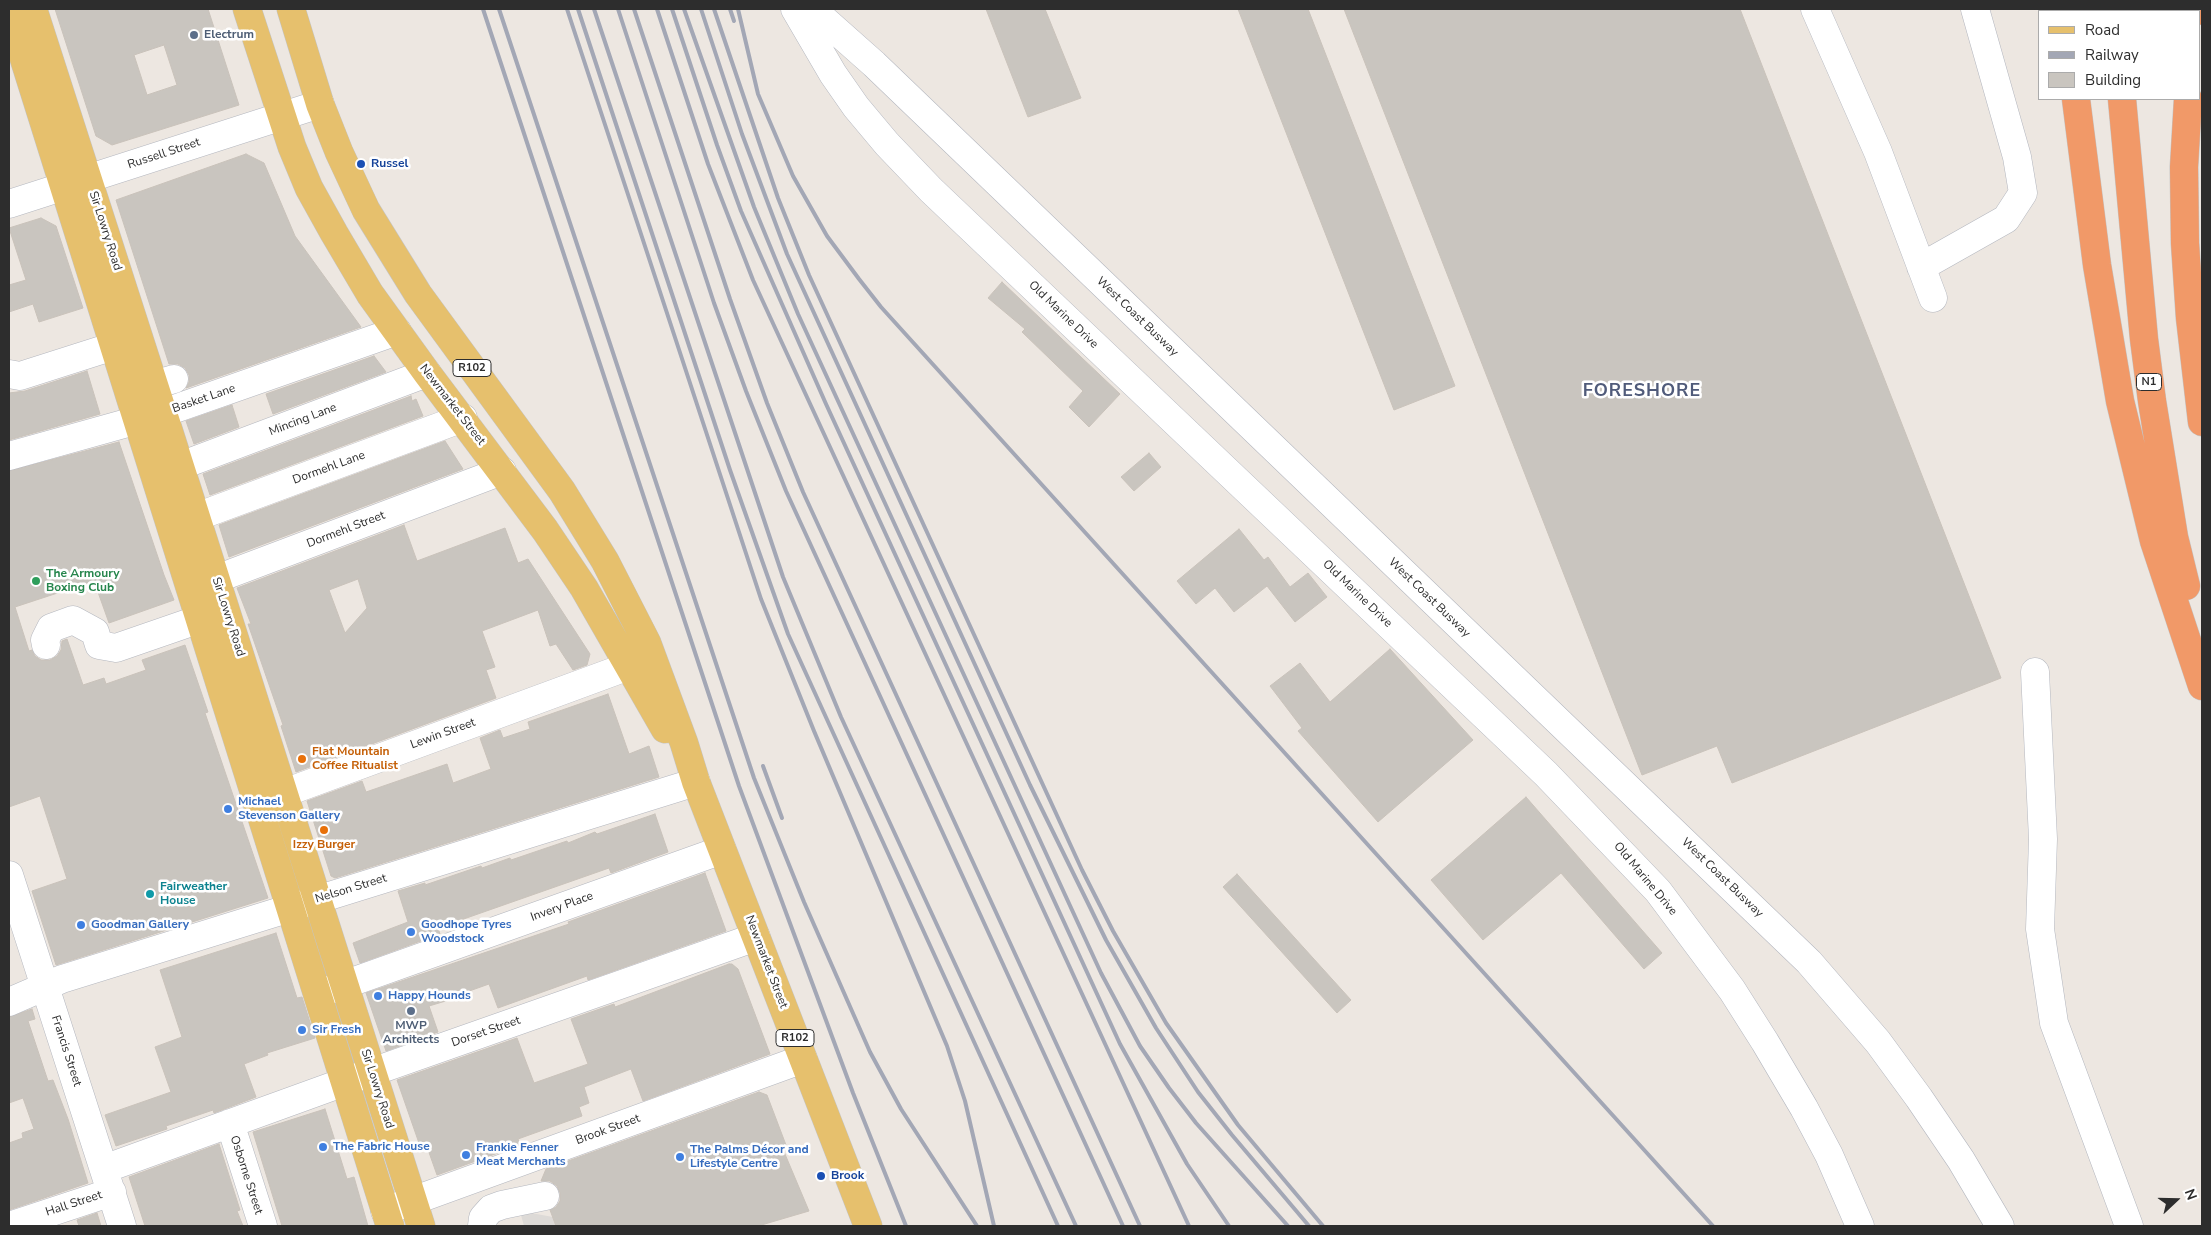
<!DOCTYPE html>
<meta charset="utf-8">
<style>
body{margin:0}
#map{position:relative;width:2211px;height:1235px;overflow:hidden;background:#ede7e1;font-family:"Nunito Sans",sans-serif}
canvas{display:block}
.frame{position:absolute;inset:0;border:10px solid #2d2d2d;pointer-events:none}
.legend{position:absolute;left:2038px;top:10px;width:162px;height:90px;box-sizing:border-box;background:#fff;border:1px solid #ababab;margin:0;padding:6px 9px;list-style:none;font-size:15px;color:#2d2d2d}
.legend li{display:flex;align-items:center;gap:10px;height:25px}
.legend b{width:25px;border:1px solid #ababab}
.north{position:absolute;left:2151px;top:1175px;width:50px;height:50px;-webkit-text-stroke:4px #fff;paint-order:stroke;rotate:69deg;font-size:14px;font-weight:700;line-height:20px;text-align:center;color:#2d2d2d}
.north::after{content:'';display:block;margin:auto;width:18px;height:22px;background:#2d2d2d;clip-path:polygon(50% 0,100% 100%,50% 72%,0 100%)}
</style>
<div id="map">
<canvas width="2211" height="1235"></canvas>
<div class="frame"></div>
<ul class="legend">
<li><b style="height:6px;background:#e6c06d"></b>Road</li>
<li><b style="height:6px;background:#a3a7b5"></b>Railway</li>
<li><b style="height:14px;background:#c9c5bf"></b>Building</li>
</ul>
<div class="north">N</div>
</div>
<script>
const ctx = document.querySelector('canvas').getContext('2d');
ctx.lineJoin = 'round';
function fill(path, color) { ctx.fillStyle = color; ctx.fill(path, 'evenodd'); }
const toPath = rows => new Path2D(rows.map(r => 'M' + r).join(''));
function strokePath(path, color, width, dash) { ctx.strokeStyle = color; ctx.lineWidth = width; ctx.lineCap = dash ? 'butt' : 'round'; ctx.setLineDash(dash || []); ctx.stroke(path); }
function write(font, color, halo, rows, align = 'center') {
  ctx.font = font + ' "Nunito Sans",sans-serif'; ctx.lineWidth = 5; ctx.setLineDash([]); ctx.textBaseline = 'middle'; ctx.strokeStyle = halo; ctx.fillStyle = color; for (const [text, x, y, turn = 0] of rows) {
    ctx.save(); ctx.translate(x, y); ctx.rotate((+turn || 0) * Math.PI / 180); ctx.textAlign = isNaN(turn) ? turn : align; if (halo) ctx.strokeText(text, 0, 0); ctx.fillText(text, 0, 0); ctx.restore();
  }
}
fill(toPath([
 [531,1213,553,1217,556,1226,524,1226,521,1215]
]), '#dddad7');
const building = toPath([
 [55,9,208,9,239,105,112,145,96,136,55,9],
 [164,45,177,85,147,95,134,55,164,45],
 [986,9,1045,9,1081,98,1028,117,986,9],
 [1238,9,1308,9,1455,386,1394,410,1238,9],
 [1344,9,1740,9,2001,678,1732,783,1717,746,1642,775,1344,9],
 [246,154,264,163,295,236,361,327,186,388,189,382,189,375,185,368,178,364,169,364,116,200,246,154],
 [41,218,56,226,83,308,39,322,33,304,9,312,9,285,26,280,9,228,41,218],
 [1002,282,1120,394,1089,427,1069,407,1083,391,1022,332,1025,329,988,298,1002,282],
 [374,356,386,372,273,414,266,394,374,356],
 [87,371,100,414,9,440,9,393,25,391,87,371],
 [411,396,412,401,416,399,423,416,210,495,203,474,411,396],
 [232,405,239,427,194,444,186,421,232,405],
 [445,441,463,469,229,557,219,525,445,441],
 [119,442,164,575,174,600,109,623,94,581,15,607,29,651,32,650,35,656,41,660,50,660,57,656,61,650,62,641,67,639,83,685,104,678,106,684,146,670,142,660,185,645,208,712,205,713,268,898,56,965,32,891,67,879,40,796,9,807,9,471,119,442],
 [1149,453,1161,467,1134,491,1121,477,1149,453],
 [404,525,417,561,505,528,518,563,528,559,590,654,587,665,573,670,556,644,550,646,538,610,482,631,495,667,486,670,496,698,296,772,281,726,283,725,248,624,251,624,237,588,404,525],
 [358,579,367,608,345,633,329,590,358,579],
 [1239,529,1264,560,1268,557,1290,587,1308,573,1327,597,1295,622,1267,586,1234,612,1215,588,1196,604,1177,581,1239,529],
 [1390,649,1473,740,1378,822,1298,731,1302,728,1270,686,1300,663,1330,702,1390,649],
 [608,694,629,754,649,746,659,777,335,878,331,876,307,801,362,781,366,792,447,764,453,783,491,769,480,738,500,730,503,738,530,729,528,722,608,694],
 [1526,797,1662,953,1644,969,1561,873,1483,940,1431,880,1526,797],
 [655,814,668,852,611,873,609,868,438,928,440,934,360,963,353,943,408,922,398,891,425,883,425,885,481,866,482,868,510,858,511,860,567,841,568,843,595,832,597,834,655,814],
 [705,873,726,931,588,980,587,976,498,1008,489,984,458,995,459,997,429,1006,438,1032,386,1051,366,993,569,924,568,922,705,873],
 [1237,874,1351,1000,1337,1013,1223,887,1237,874],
 [276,933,297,998,302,997,315,1038,267,1053,268,1055,244,1064,256,1097,214,1113,213,1110,166,1126,167,1129,116,1146,105,1115,171,1092,155,1047,182,1037,160,970,276,933],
 [729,964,732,964,738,969,770,1054,643,1101,631,1069,584,1087,589,1103,579,1107,582,1116,518,1139,520,1145,437,1175,426,1144,420,1146,397,1080,517,1038,534,1083,588,1064,571,1019,614,1004,615,1007,729,964],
 [32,1009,35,1019,28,1021,48,1081,53,1080,68,1119,88,1183,9,1210,9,1143,23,1138,22,1133,34,1129,23,1098,9,1103,9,1017,32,1009],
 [759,1092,767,1095,786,1145,782,1147,809,1211,758,1226,556,1226,550,1210,556,1207,560,1201,560,1193,557,1186,550,1181,541,1181,546,1169,759,1092],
 [325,1109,347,1179,354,1177,368,1226,282,1226,253,1132,325,1109],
 [219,1144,240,1210,237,1211,243,1226,145,1226,129,1177,219,1144],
 [97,1213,101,1226,79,1226,77,1220,97,1213]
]);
fill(building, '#c9c5bf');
strokePath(building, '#c9c2ba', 1);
const minor = toPath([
 [795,9,833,74,856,107,887,144,931,190,1546,774,1658,891,1732,990,1765,1042,1804,1108,1829,1155,1860,1226],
 [812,9,874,64,1809,962,1878,1042,1919,1098,1961,1160,2000,1226],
 [1815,9,1878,152,1933,298],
 [9,204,320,104],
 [1921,267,2006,219,2023,193,2017,157,1975,9],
 [9,374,20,376,114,346],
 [154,385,174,379],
 [9,456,163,413,397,331],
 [180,466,427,373],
 [196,517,463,418],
 [195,587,502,471],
 [46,645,45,640,51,628,73,620,95,632,99,645,116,648,200,619],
 [2035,672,2043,839,2040,929,2054,1023,2129,1226],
 [257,803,629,666],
 [9,875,122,1226],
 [321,993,722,850],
 [9,1002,62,979,696,782],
 [230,1123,263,1226],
 [104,1169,372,1072,756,937],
 [385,1211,803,1059],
 [9,1226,112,1192],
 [482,1226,483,1218,491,1209,502,1205,545,1196]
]);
const major = toPath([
 [33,9,163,413,421,1226],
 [247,9,292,147,309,188,334,233,370,294,427,373,545,530,584,588,665,729],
 [291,9,320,104,339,152,366,210,418,294,562,491,605,561,647,643,684,743,696,782,868,1226],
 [9,11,390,1226]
]);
const highway = toPath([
 [2067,9,2068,11],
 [2118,9,2118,11],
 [2197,11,2197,9],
 [2076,99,2097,265,2120,401,2154,541,2202,686],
 [2122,99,2144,339,2152,401,2174,537,2186,586],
 [2188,99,2184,167,2185,243,2190,318,2202,422]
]);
strokePath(minor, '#b4b7bf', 29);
strokePath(major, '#c4c4c4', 29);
strokePath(highway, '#c4c4c4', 29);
strokePath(minor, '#fff', 28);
strokePath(major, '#e6c06d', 28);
strokePath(highway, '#f19968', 28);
strokePath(toPath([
 [483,9,739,786,853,1093,906,1226],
 [499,9,754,778,804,902,870,1052,901,1109,977,1226],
 [567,9,761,599,814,731,947,1046,965,1101,994,1226],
 [578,9,730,470,788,634,1058,1226],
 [594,9,783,577,841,717,1076,1226],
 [618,9,714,303,746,391,786,491,1123,1226],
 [634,9,730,299,767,403,803,492,1140,1226],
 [657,9,708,164,753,280,1189,1226],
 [672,9,717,145,741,211,826,404,1120,1044,1187,1164,1229,1226],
 [684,9,754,207,798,314,1101,973,1140,1046,1169,1088,1196,1123,1288,1226],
 [701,9,742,134,787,254,1030,785,1106,940,1156,1028,1198,1092,1232,1135,1309,1226],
 [714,9,778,198,809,275,1082,870,1113,931,1166,1023,1238,1125,1323,1226],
 [730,9,734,21],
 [738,9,758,94,793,176,827,236,859,279,881,307,1713,1226],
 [763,766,782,818]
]), '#a3a7b5', 4);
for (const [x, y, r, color] of [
 [194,35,5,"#5c6f8a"],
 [361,164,5,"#1a4fb4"],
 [36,581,5,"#2e9e5b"],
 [302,759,5,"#e8710a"],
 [228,809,5,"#3f7fe0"],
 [324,830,5,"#e8710a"],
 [150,894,5,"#0f9aa8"],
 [81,925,5,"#3f7fe0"],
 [411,932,5,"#3f7fe0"],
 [378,996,5,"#3f7fe0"],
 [411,1011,5,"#5c6f8a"],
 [302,1030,5,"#3f7fe0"],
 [323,1147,5,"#3f7fe0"],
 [466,1155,5,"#3f7fe0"],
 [680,1157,5,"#3f7fe0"],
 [821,1176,5,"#1a4fb4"]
]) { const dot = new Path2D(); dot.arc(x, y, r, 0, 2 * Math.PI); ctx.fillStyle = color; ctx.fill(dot); strokePath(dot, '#fff', 2); }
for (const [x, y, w] of [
 [472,368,38],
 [2149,382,25],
 [795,1038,38]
]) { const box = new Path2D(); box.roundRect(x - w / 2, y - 8.5, w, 17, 4); ctx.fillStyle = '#fff'; ctx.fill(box); strokePath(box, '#2d2d2d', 1); }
write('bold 11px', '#2d2d2d', null, [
 ["R102",472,368],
 ["N1",2149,382],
 ["R102",795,1038]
]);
write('bold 12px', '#4e5e75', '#fff', [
 ["Electrum",204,35],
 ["MWP",411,1026,"center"],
 ["Architects",411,1040,"center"]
], 'left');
write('12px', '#2d2d2d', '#fff', [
 ["Russell Street",164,154,-18],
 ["Sir Lowry Road",105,231,72],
 ["Old Marine Drive",1063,315,44],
 ["West Coast Busway",1137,317,44],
 ["Basket Lane",204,399,-19],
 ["Newmarket Street",452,405,52],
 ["Mincing Lane",303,420,-21],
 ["Dormehl Lane",329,468,-20],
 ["Dormehl Street",346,530,-21],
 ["Old Marine Drive",1357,594,44],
 ["West Coast Busway",1429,598,44],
 ["Sir Lowry Road",228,617,72],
 ["Lewin Street",443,734,-20],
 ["West Coast Busway",1722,878,44],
 ["Old Marine Drive",1645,879,50],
 ["Nelson Street",351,889,-17],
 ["Invery Place",562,907,-20],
 ["Newmarket Street",766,962,69],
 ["Dorset Street",486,1032,-19],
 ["Francis Street",66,1051,72],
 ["Sir Lowry Road",377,1089,72],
 ["Brook Street",608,1130,-20],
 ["Osborne Street",246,1175,72],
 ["Hall Street",74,1204,-18]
]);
write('bold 12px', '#164399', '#fff', [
 ["Russel",371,164],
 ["Brook",831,1176]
], 'left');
write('bold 12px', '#27864d', '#fff', [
 ["The Armoury",46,574],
 ["Boxing Club",46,588]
], 'left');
write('bold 12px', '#c56008', '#fff', [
 ["Flat Mountain",312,752],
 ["Coffee Ritualist",312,766],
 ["Izzy Burger",324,845,"center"]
], 'left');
write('bold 12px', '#366cbe', '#fff', [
 ["Michael",238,802],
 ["Stevenson Gallery",238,816],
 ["Goodman Gallery",91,925],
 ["Goodhope Tyres",421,925],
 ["Woodstock",421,939],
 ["Happy Hounds",388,996],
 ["Sir Fresh",312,1030],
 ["The Fabric House",333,1147],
 ["Frankie Fenner",476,1148],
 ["Meat Merchants",476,1162],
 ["The Palms Décor and",690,1150],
 ["Lifestyle Centre",690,1164]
], 'left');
write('bold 12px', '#0d838f', '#fff', [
 ["Fairweather",160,887],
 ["House",160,901]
], 'left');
ctx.letterSpacing = '1px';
write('bold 18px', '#505b7a', '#fff', [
 ["FORESHORE",1642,392]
]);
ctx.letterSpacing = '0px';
</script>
